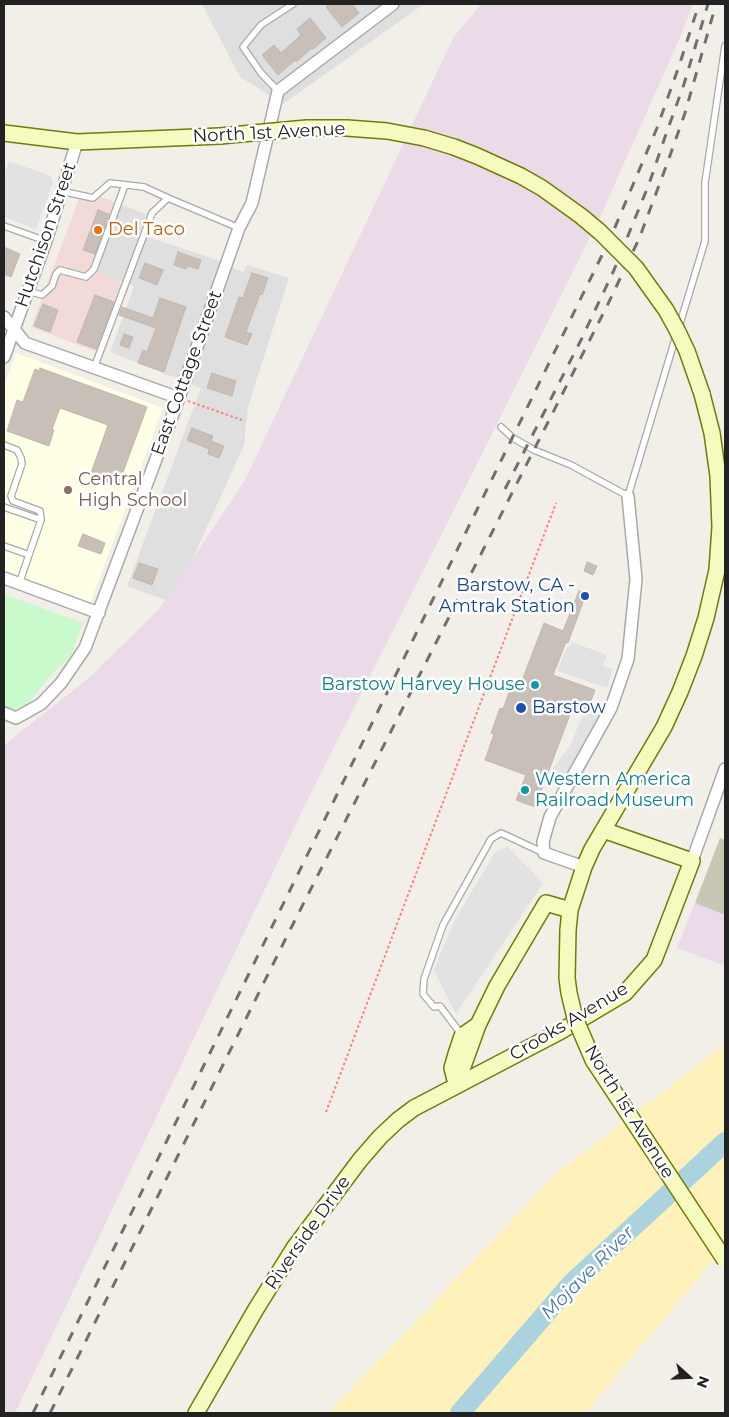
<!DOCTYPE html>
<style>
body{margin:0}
#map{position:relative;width:729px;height:1417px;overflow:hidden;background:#f2efe9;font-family:Montserrat,sans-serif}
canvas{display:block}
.frame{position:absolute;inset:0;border:5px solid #222;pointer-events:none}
.north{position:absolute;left:664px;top:1352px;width:50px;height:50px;-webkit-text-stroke:4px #fff;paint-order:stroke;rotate:110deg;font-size:14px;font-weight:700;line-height:20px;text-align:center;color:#222}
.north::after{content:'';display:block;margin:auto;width:18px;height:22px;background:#222;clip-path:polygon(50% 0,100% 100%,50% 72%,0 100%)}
</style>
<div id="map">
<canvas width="729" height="1417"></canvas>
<div class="frame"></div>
<div class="north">N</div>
</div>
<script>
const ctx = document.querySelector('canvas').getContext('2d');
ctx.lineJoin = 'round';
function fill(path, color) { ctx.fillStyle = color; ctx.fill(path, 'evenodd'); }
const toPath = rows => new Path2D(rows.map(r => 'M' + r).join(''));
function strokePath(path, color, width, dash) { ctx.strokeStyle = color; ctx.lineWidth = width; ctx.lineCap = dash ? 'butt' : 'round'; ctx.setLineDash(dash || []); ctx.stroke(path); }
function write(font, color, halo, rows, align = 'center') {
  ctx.font = font + ' Montserrat,sans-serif'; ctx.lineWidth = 5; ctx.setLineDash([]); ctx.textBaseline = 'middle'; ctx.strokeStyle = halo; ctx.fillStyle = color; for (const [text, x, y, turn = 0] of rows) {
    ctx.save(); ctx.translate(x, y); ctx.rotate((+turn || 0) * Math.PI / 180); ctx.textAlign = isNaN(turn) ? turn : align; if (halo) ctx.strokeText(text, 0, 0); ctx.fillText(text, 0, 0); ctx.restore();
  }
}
fill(toPath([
 [202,4,424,4,283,104,240,77],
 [121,204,146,214,139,234,214,259,243,272,247,265,289,278,248,407,244,445,183,580,168,601,127,586,201,388,110,352,134,286,97,273]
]), '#e0dfdf');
fill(toPath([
 [86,192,121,204,98,272,121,282,97,352,31,327,80,196]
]), '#f2dad9');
fill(toPath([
 [481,4,693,4,679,40,601,215,472,474,309,797,15,1413,4,1413,4,745,90,677,159,609,245,480,453,38],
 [695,903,725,915,725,966,677,948]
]), '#ebdbe8');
fill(toPath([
 [16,353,163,408,90,604,4,572,4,386]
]), '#ffffe5');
fill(toPath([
 [720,838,725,840,725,915,695,903]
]), '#c7c7b4');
fill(toPath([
 [725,1044,725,1246,585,1413,328,1413,557,1173]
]), '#fff1ba');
fill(toPath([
 [6,595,83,623,71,656,47,679,27,705,12,710,4,707,4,602]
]), '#c8facc');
fill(toPath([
 [9,161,51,176,53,183,36,229,4,217,4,175],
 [572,642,607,655,603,666,613,669,607,688,557,671,568,645,570,646],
 [591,708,614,716,576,788,553,769,571,744,584,712,589,711],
 [507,846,543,883,456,1014,434,970,453,923,494,854]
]), '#e2e2e2');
strokePath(toPath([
 [460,1413,572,1283,725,1142]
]), '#aad3df', 20);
const building = toPath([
 [330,4,352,4,359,13,342,27,326,7,330,4],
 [310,18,326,38,313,49,312,48,296,62,295,60,278,75,262,55,274,45,281,53,301,35,297,29,310,18],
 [98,210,109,214,95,254,83,250,98,210],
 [4,247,20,254,11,277,4,274,4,247],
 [178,252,201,260,198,269,187,266,186,269,174,265,178,252],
 [145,263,163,270,157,285,139,278,145,263],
 [252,273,268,278,262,295,260,294,246,332,252,334,247,345,225,337,239,297,243,298,252,273],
 [95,295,114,302,96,349,77,342,95,295],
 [160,298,186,307,164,372,138,363,143,350,147,352,156,328,119,315,122,307,153,318,160,298],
 [43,304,58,310,50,332,34,326,43,304],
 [124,334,133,337,129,348,120,345,124,334],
 [40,368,147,407,118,486,90,476,108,425,60,408,52,429,54,430,49,446,7,431,17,400,23,402,35,369,39,371,40,368],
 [212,373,236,381,232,396,207,388,212,373],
 [192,428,213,436,211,441,224,446,219,458,208,454,209,449,187,440,192,428],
 [83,534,105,543,101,554,78,546,83,534],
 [587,562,597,566,593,575,584,571,587,562],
 [139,563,158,569,152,585,133,578,139,563],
 [579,591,586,594,568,643,566,642,553,675,595,690,588,709,574,704,535,807,516,800,526,775,485,760,494,734,491,733,500,708,503,709,512,684,520,686,544,623,563,631,579,591]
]);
fill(building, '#c7bfb8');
strokePath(building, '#c4b6ab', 1);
const lane = toPath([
 [278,91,261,73,243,47,261,25,293,4],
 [61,191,93,198,110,183,144,187,168,198],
 [4,226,46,241],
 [28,291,42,295,52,286,56,274,60,270,86,277,94,269,125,185],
 [679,327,705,241,705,183,725,46],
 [94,368,152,213,168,198,239,228],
 [501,427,513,438,534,450,571,465,628,496,676,336],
 [4,445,17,450,21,458,22,464,11,496,13,501,40,511,41,520,19,584],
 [4,507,41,520],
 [4,546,29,555],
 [461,1034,440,1006,434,1007,423,994,424,979,443,925,491,839,501,833,544,853]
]);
const street = toPath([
 [4,317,25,343,179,398],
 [4,357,46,241,77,142],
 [4,578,99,613],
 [4,713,16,718,41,704,61,683,85,648,179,398,239,228,252,203,278,91,393,4],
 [692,861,725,769],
 [584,867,544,853,543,842,550,817,611,708,628,659,636,579,628,496]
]);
const secondary = toPath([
 [4,133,77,142,220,136],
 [568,930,570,910,584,867,592,849,664,727,680,692,694,656,706,618,717,570,720,527,718,476,712,433,702,394],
 [455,1080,452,1068,456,1054,462,1036,478,1025],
 [456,1086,478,1025,497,986,546,903,570,910],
 [196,1413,256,1309,294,1248,360,1160,380,1137,398,1120,414,1108,561,1031,625,993,654,960,692,861,603,830]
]);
strokePath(lane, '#a9a9a9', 8);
strokePath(street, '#a9a9a9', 14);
strokePath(secondary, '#707d05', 18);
strokePath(toPath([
 [188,401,242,420],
 [326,1112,556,503]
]), '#fa8072', 2, [2.5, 2.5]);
strokePath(lane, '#fff', 5.5);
strokePath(street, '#fff', 11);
strokePath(secondary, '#f7fabf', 15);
strokePath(toPath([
 [505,489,581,340,614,270,649,184,665,137,684,84,708,4],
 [33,1413,610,239,657,128,679,66,699,4],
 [50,1413,289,932,606,308,639,239,667,164,685,113,716,4]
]), '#707070', 3, [10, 10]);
const secondaryBridge = toPath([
 [220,136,307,128,347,128,387,131,424,138,454,147,477,156,521,176,542,188,581,216,600,232,636,268,666,310,677,330,687,351,702,394],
 [568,930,567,978,569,993,575,1018,593,1060,725,1260]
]);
strokePath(secondaryBridge, '#707d05', 18, []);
strokePath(secondaryBridge, '#f7fabf', 15);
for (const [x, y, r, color] of [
 [98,230,5,"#e8710a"],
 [68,490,5,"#8d6e63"],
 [585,596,5,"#1a4fb4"],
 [535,685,5,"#0f9aa8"],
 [521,708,6,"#1a4fb4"],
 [525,790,5,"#0f9aa8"]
]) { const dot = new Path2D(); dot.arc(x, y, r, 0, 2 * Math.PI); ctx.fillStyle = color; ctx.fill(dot); strokePath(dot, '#fff', 2); }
write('18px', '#222', '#fff', [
 ["North 1st Avenue",269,133,-3],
 ["Hutchison Street",46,235,-71],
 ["East Cottage Street",187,373,-70],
 ["Crooks Avenue",569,1022,-31],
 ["North 1st Avenue",629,1112,58],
 ["Riverside Drive",308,1233,-55]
]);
write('18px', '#c56008', '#fff', [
 ["Del Taco",108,230]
], 'left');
write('18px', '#785e54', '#fff', [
 ["Central",78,480],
 ["High School",78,501]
], 'left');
write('18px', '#164399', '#fff', [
 ["Barstow, CA -",575,586],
 ["Amtrak Station",575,607],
 ["Barstow",532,708,"left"]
], 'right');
write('18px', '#0d838f', '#fff', [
 ["Barstow Harvey House",525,685],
 ["Western America",535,780,"left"],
 ["Railroad Museum",535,801,"left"]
], 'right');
write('italic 19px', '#4a7aab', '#fff', [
 ["Mojave River",588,1273,-45]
]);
</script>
